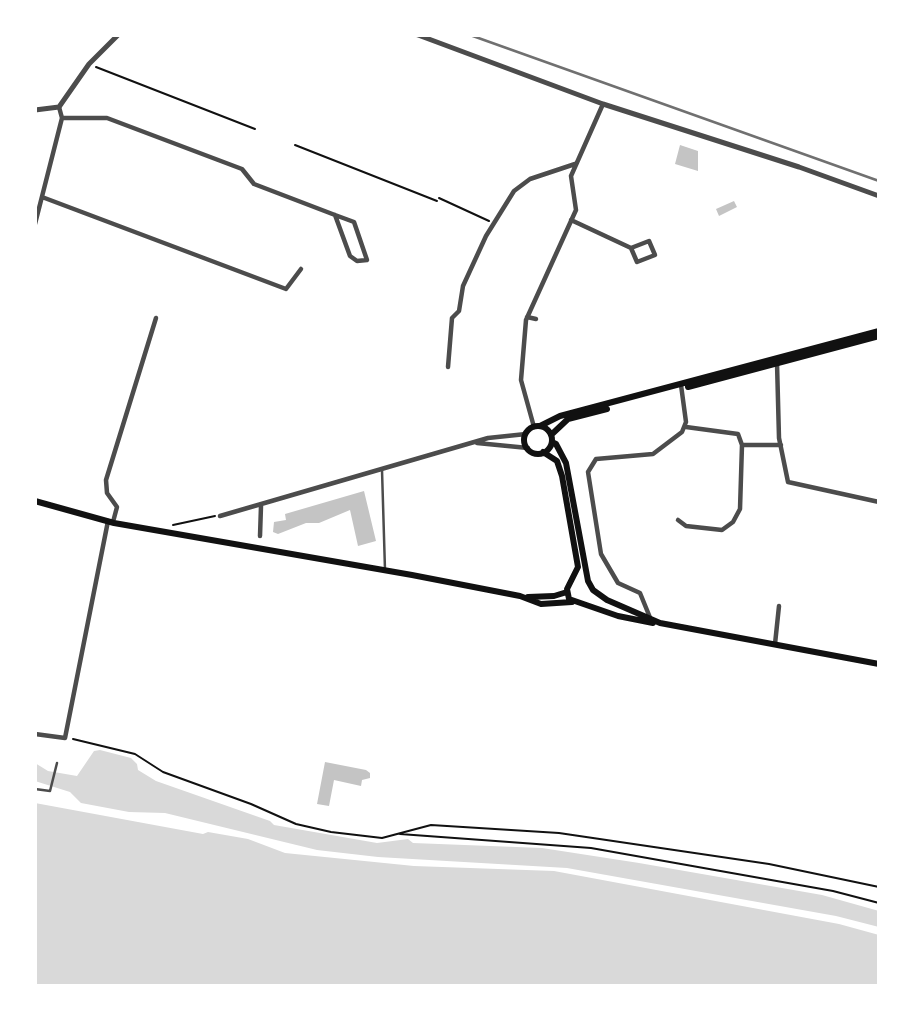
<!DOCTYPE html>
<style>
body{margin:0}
#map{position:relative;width:914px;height:1021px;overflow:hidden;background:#fff;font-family:Figtree,sans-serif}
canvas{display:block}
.frame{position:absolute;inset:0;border:37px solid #fff;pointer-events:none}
</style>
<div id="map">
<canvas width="914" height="1021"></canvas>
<div class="frame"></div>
</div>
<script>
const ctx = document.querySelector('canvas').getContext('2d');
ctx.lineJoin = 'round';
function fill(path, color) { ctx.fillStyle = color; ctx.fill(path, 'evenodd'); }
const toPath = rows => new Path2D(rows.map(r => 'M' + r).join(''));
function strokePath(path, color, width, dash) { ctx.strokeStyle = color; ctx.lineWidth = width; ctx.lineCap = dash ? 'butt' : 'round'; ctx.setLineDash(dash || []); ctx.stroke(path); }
fill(toPath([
 [100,750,131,758,137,764,138,770,156,781,270,821,274,825,377,843,408,839,413,843,542,848,639,863,822,895,879,911,879,927,836,916,567,868,378,857,317,850,165,813,129,812,81,803,70,792,35,781,35,763,48,771,77,776,94,751],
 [35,803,203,834,208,832,248,839,285,853,414,866,554,871,839,924,879,935,879,986,35,986]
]), '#d9d9d9');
fill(toPath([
 [680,145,698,151,698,171,675,164],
 [734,201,737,207,719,216,716,209],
 [364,491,376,541,358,546,350,510,319,523,306,523,278,534,273,532,274,522,286,520,285,514],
 [325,762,366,770,370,773,370,778,362,780,361,786,334,780,329,806,317,804]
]), '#c4c4c4');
strokePath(toPath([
 [96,67,255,129],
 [295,145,437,201],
 [439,198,489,221],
 [173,525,215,516],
 [73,739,135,754,163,772,251,804,296,824,331,832,382,838,431,825,559,833,769,864,879,887],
 [400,834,591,848,833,891,879,903]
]), '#111', 2);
strokePath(toPath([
 [382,470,385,570],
 [35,789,50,791,57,763]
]), '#4c4c4c', 2.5);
strokePath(toPath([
 [62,118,107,118,242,169,254,184,335,215,354,222,367,260,357,261,350,256,335,215],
 [42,197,286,289,301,269],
 [571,220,631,248,637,262,655,255,649,241,631,248],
 [35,224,62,118,59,107],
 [527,317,536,319],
 [777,363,779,438,788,482,879,502],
 [448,367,452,318,459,311,463,286,486,236,514,191,530,179,575,164],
 [534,427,521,380,526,320,576,210,571,176,603,104],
 [477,443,528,448],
 [742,445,781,445],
 [220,516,488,438,526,434],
 [678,520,686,526,722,530,733,522,740,509,742,445,738,434,686,427],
 [113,522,117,507,107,493,106,480,156,318],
 [260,536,261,506],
 [651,620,640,593,618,583,601,554,588,472,596,459,653,454,682,432,686,422,681,385],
 [775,644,779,606],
 [35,734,65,738,108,521]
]), '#4c4c4c', 4.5);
strokePath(toPath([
 [418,35,603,104,799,167,879,196],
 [35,110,59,107,89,64,118,35]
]), '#4c4c4c', 5);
strokePath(toPath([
 [688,387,879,336],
 [540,426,560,416,879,331],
 '524 440a14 14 0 1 1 28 0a14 14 0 1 1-28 0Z',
 [551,435,568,419,607,409],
 [552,442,556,444,566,463,588,581,593,590,607,600,660,623,879,664],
 [543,452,557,461,562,476,578,567,567,589,569,599,618,616,653,623],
 [35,501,114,523,412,575,520,596,541,604,572,602],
 [528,597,554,596,567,592]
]), '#111', 6);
strokePath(toPath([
 [470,35,879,181]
]), '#707070', 2.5);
</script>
